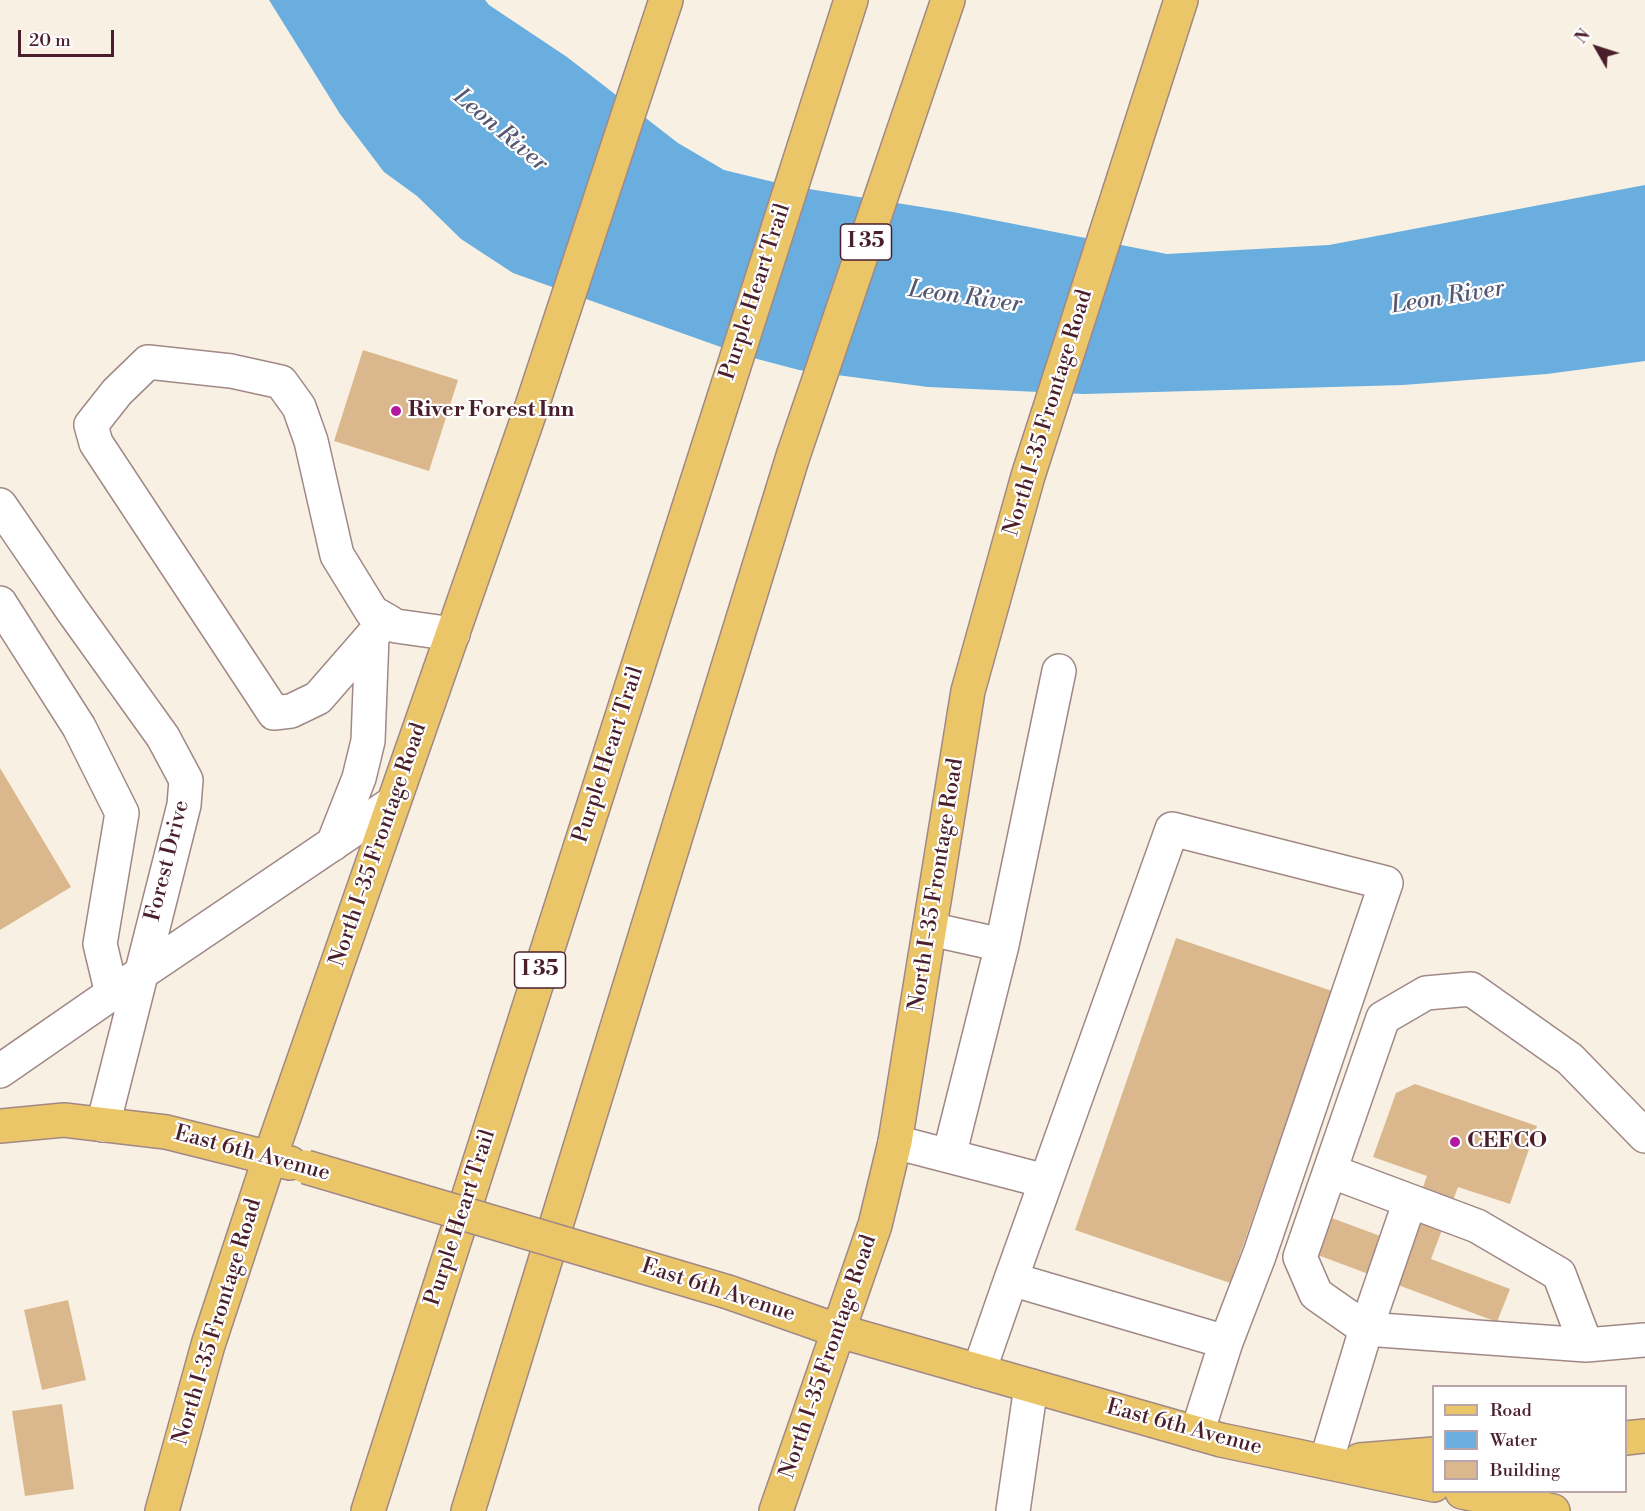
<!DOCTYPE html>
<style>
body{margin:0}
#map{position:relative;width:1645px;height:1511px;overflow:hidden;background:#f8f1e3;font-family:"Libre Bodoni",serif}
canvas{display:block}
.legend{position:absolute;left:1432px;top:1385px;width:195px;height:108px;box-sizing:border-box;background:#fff;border:2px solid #b7a5aa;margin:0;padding:8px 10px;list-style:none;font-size:18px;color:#4a1f2b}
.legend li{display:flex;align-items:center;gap:12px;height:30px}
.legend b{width:30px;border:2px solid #b7a5aa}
.north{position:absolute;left:1567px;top:18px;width:60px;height:60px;-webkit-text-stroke:4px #fff;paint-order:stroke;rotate:309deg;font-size:16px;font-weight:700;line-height:24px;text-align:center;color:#4a1f2b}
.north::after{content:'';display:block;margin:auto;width:21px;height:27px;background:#4a1f2b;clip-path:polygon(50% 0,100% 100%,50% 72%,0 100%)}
.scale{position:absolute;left:18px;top:30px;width:96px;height:27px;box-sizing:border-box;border:3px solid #4a1f2b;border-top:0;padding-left:8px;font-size:18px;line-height:21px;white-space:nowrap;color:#4a1f2b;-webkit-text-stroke:4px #fff;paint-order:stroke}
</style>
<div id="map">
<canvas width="1645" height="1511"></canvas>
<ul class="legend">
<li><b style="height:8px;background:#ebc669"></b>Road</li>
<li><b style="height:16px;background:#69aedf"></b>Water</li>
<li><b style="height:16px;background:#dbb78d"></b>Building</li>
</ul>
<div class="north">N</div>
<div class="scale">20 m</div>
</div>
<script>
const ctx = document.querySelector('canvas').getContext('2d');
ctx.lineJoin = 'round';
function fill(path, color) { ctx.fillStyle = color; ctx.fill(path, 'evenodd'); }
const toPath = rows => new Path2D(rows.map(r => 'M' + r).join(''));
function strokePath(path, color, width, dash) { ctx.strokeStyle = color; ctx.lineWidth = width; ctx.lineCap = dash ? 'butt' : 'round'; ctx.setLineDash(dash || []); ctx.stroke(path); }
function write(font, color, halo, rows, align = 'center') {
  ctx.font = font + ' "Libre Bodoni",serif'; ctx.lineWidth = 4.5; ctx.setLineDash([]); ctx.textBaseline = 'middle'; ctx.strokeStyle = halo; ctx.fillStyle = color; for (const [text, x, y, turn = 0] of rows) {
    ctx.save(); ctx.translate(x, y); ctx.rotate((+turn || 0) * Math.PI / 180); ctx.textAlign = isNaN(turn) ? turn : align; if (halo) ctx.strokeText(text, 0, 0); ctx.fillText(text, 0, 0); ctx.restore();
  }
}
fill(toPath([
 [269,0,485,0,489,5,567,57,678,143,724,170,790,186,953,212,1167,254,1329,245,1645,185,1645,361,1547,374,1403,385,1084,394,928,387,799,370,746,356,513,273,461,239,417,196,384,172,340,114]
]), '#69aedf');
fill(toPath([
 [363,350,458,380,429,471,334,441],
 [0,768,71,887,0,930],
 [1176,938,1332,991,1230,1283,1075,1230],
 [1415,1084,1537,1126,1510,1204,1458,1187,1431,1259,1510,1289,1497,1322,1315,1254,1329,1217,1402,1244,1427,1176,1373,1157,1396,1093],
 [68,1300,86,1380,42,1390,24,1310],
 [62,1404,74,1489,25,1496,12,1411]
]), '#dbb78d');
const minor = toPath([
 [0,505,72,610,163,737,186,780,184,805,103,1125],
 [0,603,79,727,122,813,100,944,112,994],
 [386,620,318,698,291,711,274,713,96,443,91,425,117,392,148,362,231,371,281,382,299,407,311,441,337,555,372,612,396,626,453,634],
 [333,844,359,778,368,741,372,636],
 [930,929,1002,945,949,1156],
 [1002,945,1059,671],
 [0,1071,140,974,393,803],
 [895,1142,1045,1181],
 [1330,1171,1477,1226,1559,1274,1586,1345],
 [1410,1201,1366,1329,1316,1294,1300,1257,1383,1018,1426,993,1471,989,1570,1059,1645,1136],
 [1011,1279,1172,829,1386,883,1259,1256,1226,1342],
 [979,1371,1011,1279,1226,1342,1197,1433],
 [1326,1462,1366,1329,1586,1345,1645,1340],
 [1013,1511,1031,1386]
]);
const major = toPath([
 [0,1126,64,1120,166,1132,290,1163],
 [728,1292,839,1331,1221,1440,1434,1485],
 [1626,1438,1645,1436],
 [1360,1460,1434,1454],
 [1462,1492,1553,1511],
 [162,1511,208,1345,270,1157,531,409,666,0],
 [776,1511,875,1225,895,1142,968,691,1028,476,1181,0]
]);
const highway = toPath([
 [368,1511,851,0],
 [468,1511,793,456,948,0]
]);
strokePath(minor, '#a18887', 36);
strokePath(major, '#a18887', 36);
strokePath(highway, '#a18887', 36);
strokePath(minor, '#fff', 33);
strokePath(major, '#ebc669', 33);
strokePath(highway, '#ebc669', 33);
const majorBridge = toPath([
 [306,1167,728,1292]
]);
strokePath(majorBridge, '#a18887', 36, []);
strokePath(majorBridge, '#ebc669', 33);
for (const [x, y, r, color] of [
 [396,411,6,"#b5179e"],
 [1455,1142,6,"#b5179e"]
]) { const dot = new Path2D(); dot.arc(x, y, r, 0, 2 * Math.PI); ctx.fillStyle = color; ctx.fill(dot); strokePath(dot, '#fff', 2); }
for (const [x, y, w] of [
 [866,242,51],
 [540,970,51]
]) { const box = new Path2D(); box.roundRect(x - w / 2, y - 18, w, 36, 4.5); ctx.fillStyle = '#fff'; ctx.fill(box); strokePath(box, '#4a1f2b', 1.5); }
write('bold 21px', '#4a1f2b', null, [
 ["I 35",866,242],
 ["I 35",540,970]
]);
write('22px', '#4a1f2b', '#fff', [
 ["Purple Heart Trail",756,292,-72],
 ["North I-35 Frontage Road",1049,413,-73],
 ["Purple Heart Trail",609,755,-72],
 ["North I-35 Frontage Road",379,845,-71],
 ["Forest Drive",168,861,-76],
 ["North I-35 Frontage Road",937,885,-81],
 ["East 6th Avenue",252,1154,15],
 ["Purple Heart Trail",461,1218,-72],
 ["East 6th Avenue",718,1291,18],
 ["North I-35 Frontage Road",218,1322,-73],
 ["North I-35 Frontage Road",829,1357,-71],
 ["East 6th Avenue",1184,1428,15]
]);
write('bold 22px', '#4a1f2b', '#fff', [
 ["River Forest Inn",408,411],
 ["CEFCO",1467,1142]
], 'left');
write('italic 24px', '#565873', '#fff', [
 ["Leon River",500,131,40],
 ["Leon River",965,298,8],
 ["Leon River",1448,298,-9]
]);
</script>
